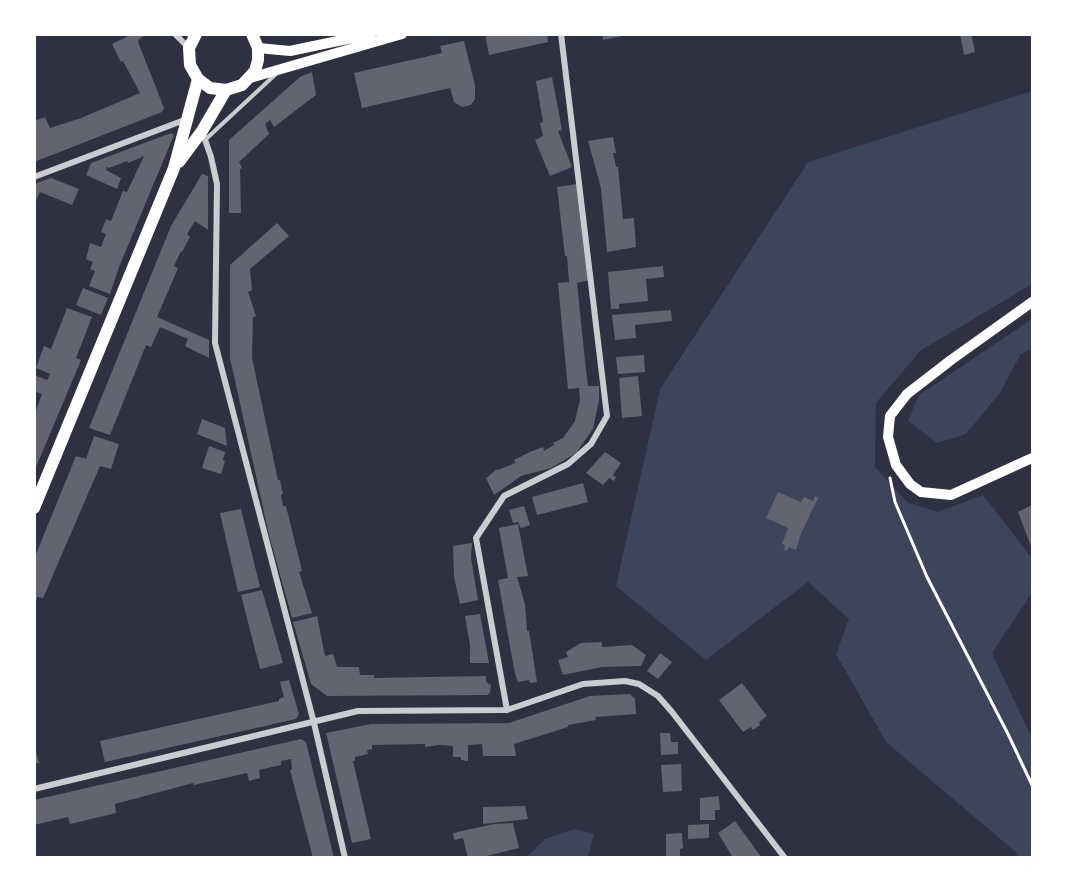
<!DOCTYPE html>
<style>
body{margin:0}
#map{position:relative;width:1067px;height:892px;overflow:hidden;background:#2d3142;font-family:Inter,sans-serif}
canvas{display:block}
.frame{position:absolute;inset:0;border:36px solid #fff;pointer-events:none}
</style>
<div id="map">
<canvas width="1067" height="892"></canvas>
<div class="frame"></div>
</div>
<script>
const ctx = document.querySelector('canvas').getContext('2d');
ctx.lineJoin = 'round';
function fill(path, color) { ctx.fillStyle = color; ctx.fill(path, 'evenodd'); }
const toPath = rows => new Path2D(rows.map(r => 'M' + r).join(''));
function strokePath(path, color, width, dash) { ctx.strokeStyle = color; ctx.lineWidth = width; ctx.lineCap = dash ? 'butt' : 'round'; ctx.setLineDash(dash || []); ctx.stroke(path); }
fill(toPath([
 [1032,91,1032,284,920,351,876,403,875,467,907,502,938,512,983,495,1032,558,1032,593,992,653,1032,738,1032,857,1014,857,1018,854,886,742,836,654,849,619,808,582,706,660,616,586,660,389,808,162],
 [1032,319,1032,349,1021,354,1000,393,966,434,937,443,908,421,919,395],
 [574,829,594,834,588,857,527,857,545,839]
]), '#3c4559');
fill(toPath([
 [126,34,147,34,139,39,138,42,164,108,162,112,34,162,34,121,45,117,50,128,81,118,140,93,123,61,121,62,112,44,127,37],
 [485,34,547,34,548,42,489,55],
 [602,34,627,34,627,35,603,40],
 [960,34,971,34,975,52,964,55],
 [464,41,475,85,475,99,471,105,462,107,454,102,450,88,362,108,354,73,442,53,440,46],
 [312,72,316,95,274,127,270,120,265,124,269,134,239,162,242,168,240,169,241,213,229,213,229,140,300,77],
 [552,77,562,130,558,131,572,167,550,176,535,140,543,136,540,123,543,122,536,81],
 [171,133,174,135,119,267,110,294,89,286,95,271,90,269,93,262,86,259,90,243,101,247,106,234,101,232,106,219,111,221,123,191,127,192,144,156,128,163,127,161,109,168,107,167,106,170,121,178,117,189,86,175,91,163],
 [613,137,616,153,613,153,616,167,618,167,623,219,634,218,636,247,607,252,601,188,588,141],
 [202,174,208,176,208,230,195,221,187,234,190,237,182,252,181,251,174,266,178,268,157,317,209,340,209,358,185,346,188,339,160,327,151,347,146,345,110,435,89,428,171,226],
 [51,178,79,189,72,205,40,192,34,205,34,184],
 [577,184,589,280,577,283,585,361,588,386,599,386,599,400,593,429,576,453,551,468,521,476,494,495,486,478,497,469,498,470,515,463,514,460,530,452,543,447,544,451,554,445,553,443,563,438,575,421,580,399,579,388,568,389,558,283,569,282,567,256,565,256,557,187],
 [277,223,289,236,250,269,252,290,248,292,256,316,253,317,252,358,278,480,280,480,283,494,281,495,283,506,286,506,302,571,299,572,312,613,292,618,269,535,230,358,230,265],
 [663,266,664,277,646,279,648,301,619,304,619,309,611,309,608,272],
 [83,288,108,298,101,315,76,305],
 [67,308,92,317,76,358,81,360,34,472,34,416,42,394,34,391,34,375,47,380,50,374,36,368,44,346,51,349],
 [671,310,672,321,635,325,636,338,615,340,612,315],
 [644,355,645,372,618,374,616,357],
 [638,376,642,416,622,418,619,378],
 [202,419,225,428,227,446,197,434],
 [94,436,119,444,111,469,100,466,43,598,38,597,34,604,34,559,76,456,86,459],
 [209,446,225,452,223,460,225,461,221,474,202,468],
 [605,452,621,463,613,475,616,477,614,481,609,478,603,485,586,473],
 [583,483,588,502,537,515,532,497],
 [778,492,801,502,804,497,813,501,815,496,818,498,800,536,796,550,789,547,787,551,784,550,785,545,782,544,788,528,766,518],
 [1032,505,1032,549,1018,512],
 [524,506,530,525,521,528,518,522,513,523,509,510],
 [241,509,260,587,238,592,220,513],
 [518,524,528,576,517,577,525,604,527,631,529,631,537,682,530,683,529,680,518,682,515,674,498,580,508,578,499,528],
 [472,543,471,558,478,600,460,604,454,577,453,546],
 [262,590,283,663,260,669,241,595],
 [480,614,489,663,470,663,470,645,465,616],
 [317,616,325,656,333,654,337,667,359,667,360,675,374,675,374,678,486,676,486,682,491,685,490,693,487,695,327,696,311,684,293,622],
 [602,642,602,647,632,645,646,655,641,666,602,667,563,675,558,660,568,657,566,652,581,643],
 [660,653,672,662,658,679,647,671],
 [289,680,299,714,296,719,105,762,100,741,279,701,279,699,284,697,280,682],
 [742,683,767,716,759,722,760,725,753,730,751,727,743,732,719,700],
 [630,694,635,699,636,714,595,717,596,720,568,725,568,727,514,744,516,756,483,756,482,744,468,745,468,761,461,760,461,757,453,757,453,746,439,745,425,747,425,744,372,745,372,749,367,750,368,754,355,757,355,761,353,761,371,839,352,843,326,733,371,724,509,723,590,696],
 [660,733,670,733,671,742,678,742,678,754,661,755],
 [301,739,306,742,334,858,313,858,290,770,292,769,291,759,281,761,281,765,259,770,260,778,249,781,247,773,194,785,193,783,115,804,116,813,70,824,68,817,34,825,34,800],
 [34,744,39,763,34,764],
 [681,764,682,791,663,792,661,765],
 [719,796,720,810,715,810,715,820,700,820,700,798],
 [525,806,528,819,483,824,483,807],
 [735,821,743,832,762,858,733,858,718,833],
 [513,823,519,848,479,858,468,858,463,838,454,840,453,833,494,824],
 [709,824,709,838,688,839,688,825],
 [682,833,683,848,680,849,680,858,666,858,666,834]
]), '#626471');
strokePath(toPath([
 [890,478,895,502,927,577,1008,734,1032,785]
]), '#fff', 3);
strokePath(toPath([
 [206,139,277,73]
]), '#caccd0', 4);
strokePath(toPath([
 [175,34,189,48],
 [202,131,211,157,217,184,215,343,314,723,345,858],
 [34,177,187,119],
 [507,710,476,538,504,496,568,464,591,444,607,416,561,34],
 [34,789,358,711,507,710,583,684,625,681,639,684,658,696,672,712,785,858]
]), '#caccd0', 6);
strokePath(toPath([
 [258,48,290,51,371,34],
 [250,78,402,34],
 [1032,302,951,360,907,394,890,416,888,437,896,465,910,484,921,492,951,495,1032,458]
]), '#fff', 10);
strokePath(toPath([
 [196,34,189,48,190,65,198,79,210,88,226,90,242,85,255,71,258,60,258,48,252,34],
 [179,162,202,131,226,90],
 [34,508,174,168,198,79]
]), '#fff', 12);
</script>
